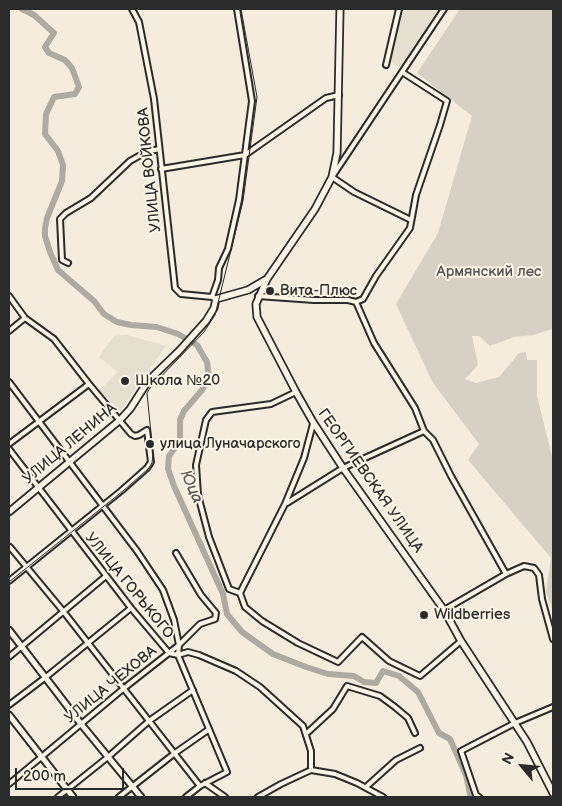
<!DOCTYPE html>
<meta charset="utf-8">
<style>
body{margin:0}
#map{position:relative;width:562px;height:806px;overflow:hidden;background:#f4edde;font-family:"Balsamiq Sans",sans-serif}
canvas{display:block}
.frame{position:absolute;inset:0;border:10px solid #2b2b2b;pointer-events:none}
.north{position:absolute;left:497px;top:741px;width:50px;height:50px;-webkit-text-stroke:4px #fcf5e5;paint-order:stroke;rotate:298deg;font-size:14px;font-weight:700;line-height:20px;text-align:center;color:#2b2b2b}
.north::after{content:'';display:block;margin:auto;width:18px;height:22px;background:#2b2b2b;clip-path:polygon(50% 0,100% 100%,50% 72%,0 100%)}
.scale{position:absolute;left:15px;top:768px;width:109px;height:22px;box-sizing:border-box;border:2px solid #2b2b2b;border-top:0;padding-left:6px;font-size:15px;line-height:18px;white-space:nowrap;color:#2b2b2b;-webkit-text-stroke:4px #fcf5e5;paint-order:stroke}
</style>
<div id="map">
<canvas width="562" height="806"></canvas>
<div class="frame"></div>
<div class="north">N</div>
<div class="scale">200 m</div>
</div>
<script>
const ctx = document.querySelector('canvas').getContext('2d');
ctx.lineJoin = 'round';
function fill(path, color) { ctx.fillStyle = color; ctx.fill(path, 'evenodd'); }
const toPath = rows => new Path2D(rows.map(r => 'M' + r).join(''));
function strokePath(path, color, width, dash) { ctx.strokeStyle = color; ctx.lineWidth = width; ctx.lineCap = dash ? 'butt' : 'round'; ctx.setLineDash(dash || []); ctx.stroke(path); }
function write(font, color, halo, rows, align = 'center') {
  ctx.font = font + ' "Balsamiq Sans",sans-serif'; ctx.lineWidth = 4; ctx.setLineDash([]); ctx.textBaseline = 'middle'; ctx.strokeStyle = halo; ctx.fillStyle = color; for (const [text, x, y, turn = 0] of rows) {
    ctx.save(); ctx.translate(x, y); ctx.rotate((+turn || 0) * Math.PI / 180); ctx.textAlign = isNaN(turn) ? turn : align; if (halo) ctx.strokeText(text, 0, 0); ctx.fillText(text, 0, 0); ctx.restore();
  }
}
fill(toPath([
 [396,9,448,9,407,71,385,60],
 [127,335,166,346,120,411,99,390,118,372,99,357,114,336]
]), '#e5dfd0');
fill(toPath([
 [460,9,553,9,553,329,533,335,514,337,490,346,479,336,472,336,478,365,465,379,476,383,499,377,519,353,526,352,527,360,537,360,537,396,553,461,553,611,546,592,551,558,468,460,479,444,433,383,396,304,438,233,472,116,417,73]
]), '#d6d1c4');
strokePath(toPath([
 [22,9,34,15,54,33,45,47,49,53,65,60,72,68,79,87,75,94,54,97,46,114,45,134,58,151,63,165,62,181,47,218,45,228,45,236,50,252,58,270,94,301,104,314,117,322,131,325,157,327,178,334,197,345,207,362,209,378,202,390,184,411,180,420,180,441,169,456,168,469,174,486,223,594,227,614,242,632,273,654,306,667,328,674,354,676,364,682,376,683,383,671,399,676,418,692,439,733,450,739,466,775,470,794,473,797]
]), '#afaaa0', 6);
const minor = toPath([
 [132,9,139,22,154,99,175,288,181,294,212,297,216,299],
 [386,65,399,9],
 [402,72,447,101,440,125,416,195,410,228,376,276,363,299,356,302,374,343,415,408,424,431,433,440,451,476,506,574,524,566,534,568,539,575,542,599,553,639],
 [161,169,245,155,326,98,339,95],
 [411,220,354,192,332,177,444,9],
 [68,263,62,260,60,219,66,213,91,198,130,161,146,152,159,149],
 [9,296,25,318,54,339,89,384,131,434,135,436,139,435,147,430,151,462,147,468,121,491,9,581],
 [258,296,314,300,348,300,356,302],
 [212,297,218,280,219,268,228,249,239,200,252,101,237,9],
 [9,331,25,318],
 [9,382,137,551,163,590,174,620,179,645,178,655,188,652,199,655,236,671,260,687,303,726,311,751,311,770,335,774,357,783,383,797],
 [296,392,271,404,212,412,206,420,196,465,198,495,209,537,229,589,240,593,245,607,262,621,298,643,338,662,362,637,389,661,420,676,461,641],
 [9,444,89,384],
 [9,449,131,608,169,653,178,655,227,772,200,786,186,797],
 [287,503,343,468,424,431],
 [10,547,63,611,200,786],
 [240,593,285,504,304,458,313,424],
 [444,610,506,574],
 [9,657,106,576],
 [9,705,46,677,131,608],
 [306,734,333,709,347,686,380,696,395,707,408,718,415,733],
 [205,783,225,797],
 [9,784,123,689,179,645,200,624,215,619,216,613,201,595,176,553],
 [366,787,396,760,420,748],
 [58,797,108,757,149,721,193,690],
 [119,797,175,753,208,730],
 [258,797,281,784,311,770],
 [479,797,476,795,461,751,515,723,553,707]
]);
const tertiary = toPath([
 [9,630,81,724,141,797],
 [9,715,73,797]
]);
const secondary = toPath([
 [340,9,337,153,332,177,315,209,267,279,256,304,257,317,296,392,313,422,343,468,444,610,461,641,527,742,553,793],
 [9,512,120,420,130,409,148,381,179,351,206,321,214,308,216,299,248,290,267,279]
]);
strokePath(minor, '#2b2b2b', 8);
strokePath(tertiary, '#2b2b2b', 9);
strokePath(secondary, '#2b2b2b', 9);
strokePath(minor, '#fcf5e5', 4);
strokePath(tertiary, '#fcf5e5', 5);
strokePath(secondary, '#fcf5e5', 5.5);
strokePath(toPath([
 [9,582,123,491,148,469,152,463,153,454,147,393,150,388,204,332,215,315,243,201,257,97,241,9]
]), '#2b2b2b', 1);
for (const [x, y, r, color] of [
 [270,291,5,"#2b2b2b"],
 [125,381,5,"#2b2b2b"],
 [150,444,5,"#2b2b2b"],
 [424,615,5,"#2b2b2b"]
]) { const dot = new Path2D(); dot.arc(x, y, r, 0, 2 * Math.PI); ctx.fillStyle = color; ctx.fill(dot); strokePath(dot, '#fcf5e5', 2); }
write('15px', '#2b2b2b', '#fcf5e5', [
 ["УЛИЦА ВОЙКОВА",150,170,-96],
 ["УЛИЦА ЛЕНИНА",70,444,-40],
 ["ГЕОРГИЕВСКАЯ УЛИЦА",370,481,55],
 ["УЛИЦА ГОРЬКОГО",129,586,51],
 ["УЛИЦА ЧЕХОВА",111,685,-39]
]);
write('15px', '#565451', '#fcf5e5', [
 ["Армянский лес",489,272]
]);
write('15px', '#2b2b2b', '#fcf5e5', [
 ["Вита-Плюс",280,291],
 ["Школа №20",135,381],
 ["улица Луначарского",160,444],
 ["Wildberries",434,615]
], 'left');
write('italic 16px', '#595754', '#fcf5e5', [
 ["Юца",191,487,66]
]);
</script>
